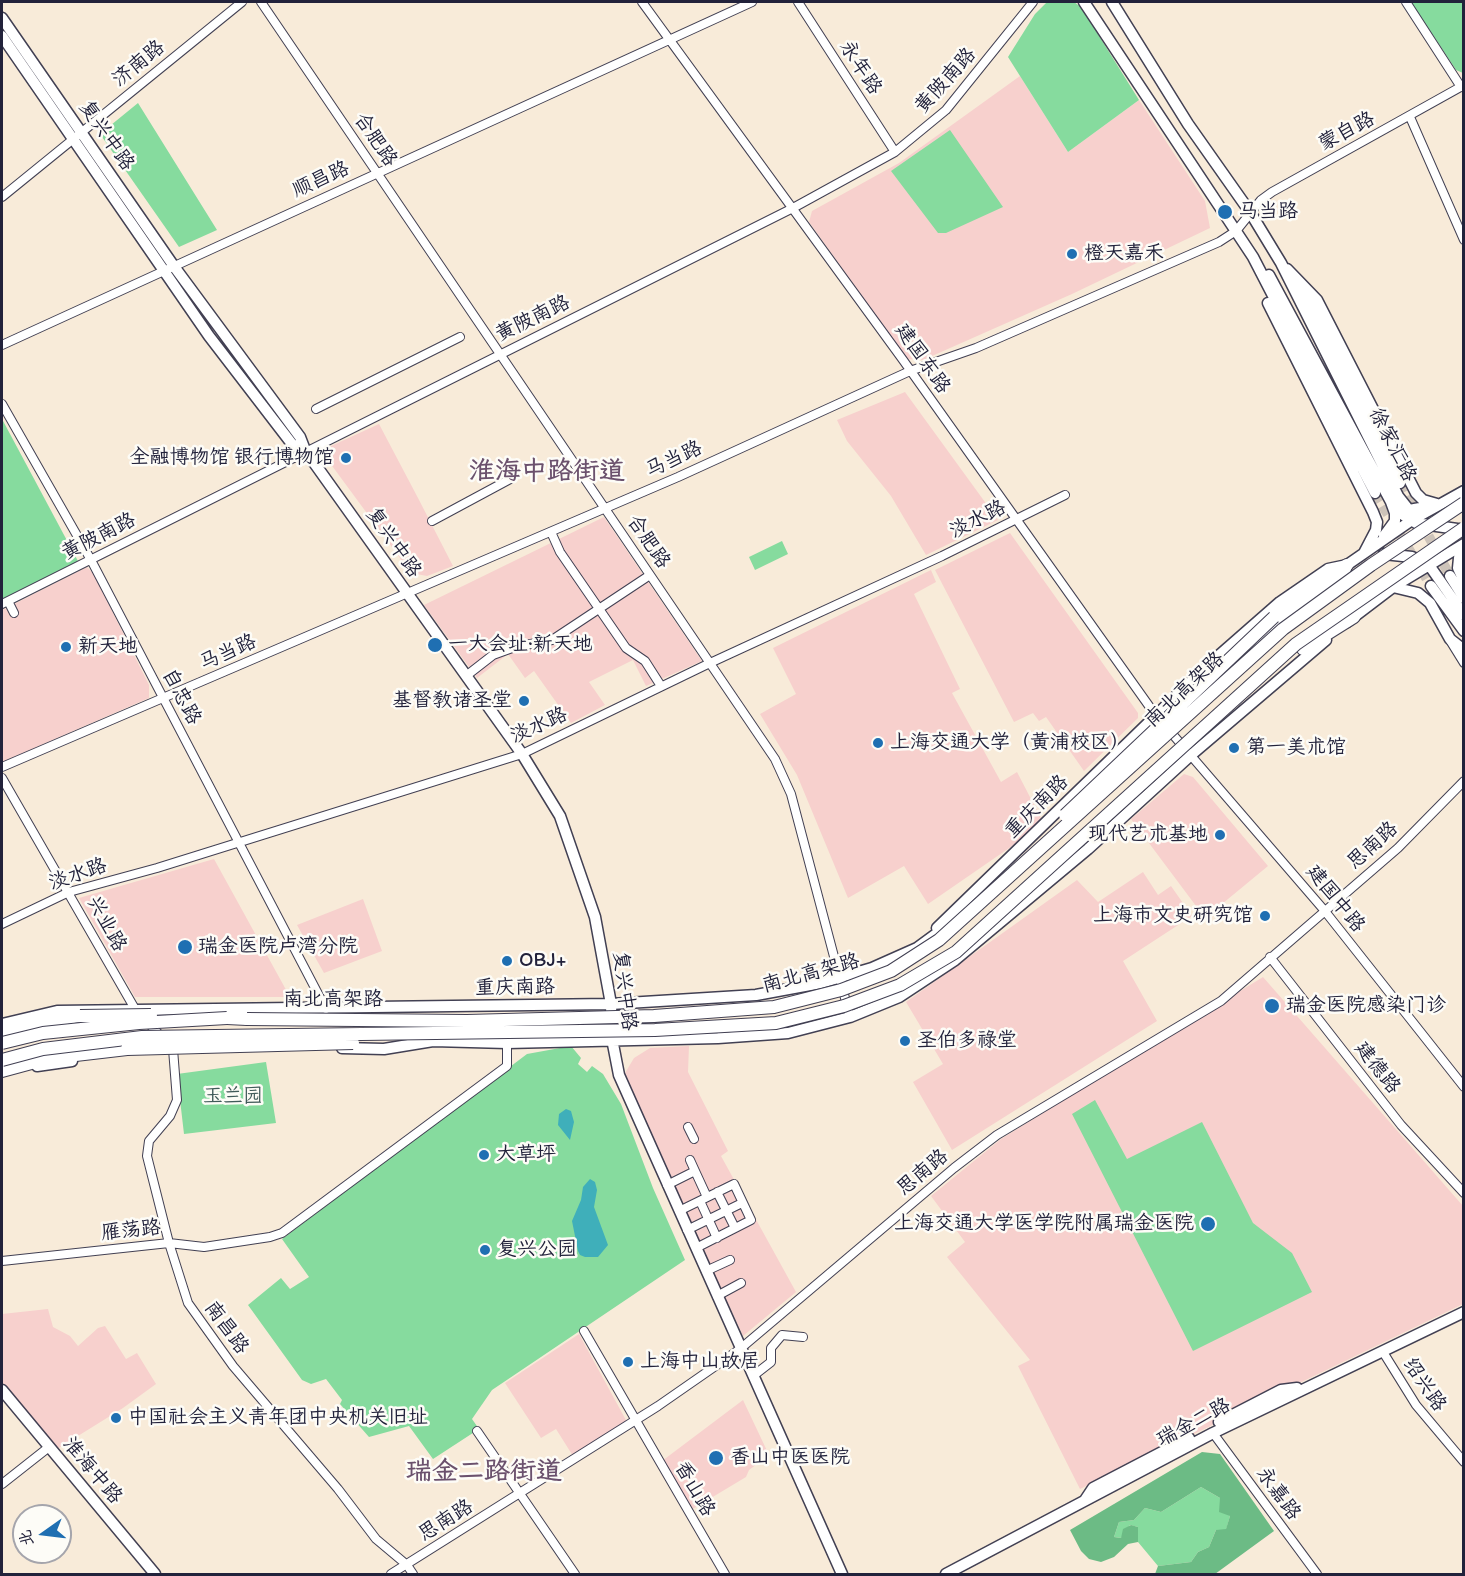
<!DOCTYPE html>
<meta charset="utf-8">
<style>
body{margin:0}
#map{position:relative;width:1465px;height:1576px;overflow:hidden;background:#f8ebd9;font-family:Itim,"LXGW WenKai TC",sans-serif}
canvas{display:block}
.frame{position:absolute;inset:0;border:3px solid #22223b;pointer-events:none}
.north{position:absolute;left:12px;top:1504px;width:60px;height:60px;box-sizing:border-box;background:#fdfcf7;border:2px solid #a5a5ac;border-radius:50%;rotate:256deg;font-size:16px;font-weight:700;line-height:24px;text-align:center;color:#22223b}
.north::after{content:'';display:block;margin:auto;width:21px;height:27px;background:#1f6fb2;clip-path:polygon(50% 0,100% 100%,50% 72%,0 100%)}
</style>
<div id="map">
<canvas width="1465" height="1576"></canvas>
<div class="frame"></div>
<div class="north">北</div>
</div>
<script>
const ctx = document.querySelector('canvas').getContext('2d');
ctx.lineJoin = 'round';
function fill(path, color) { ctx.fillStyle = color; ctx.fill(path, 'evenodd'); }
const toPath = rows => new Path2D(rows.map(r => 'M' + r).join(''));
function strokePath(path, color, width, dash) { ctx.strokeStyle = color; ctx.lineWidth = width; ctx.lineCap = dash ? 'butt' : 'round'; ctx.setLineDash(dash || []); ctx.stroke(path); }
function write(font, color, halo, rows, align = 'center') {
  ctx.font = font + ' Itim,"LXGW WenKai TC",sans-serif'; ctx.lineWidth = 5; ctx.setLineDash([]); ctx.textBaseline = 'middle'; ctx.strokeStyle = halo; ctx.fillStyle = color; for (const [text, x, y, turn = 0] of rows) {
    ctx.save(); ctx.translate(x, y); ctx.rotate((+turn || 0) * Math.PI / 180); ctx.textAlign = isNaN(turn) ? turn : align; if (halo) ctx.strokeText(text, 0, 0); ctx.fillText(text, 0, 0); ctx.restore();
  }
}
fill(toPath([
 [1020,76,1068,152,1139,100,1205,201,1210,228,1072,294,923,360,907,359,809,222,812,211,899,163],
 [905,392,998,520,926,555,891,496,847,441,837,420],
 [379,424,418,498,453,566,427,576,411,573,327,459,331,446],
 [604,517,702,661,646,686,633,660,589,682,605,705,571,723,534,671,525,678,508,654,477,678,424,605],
 [1010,533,1138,713,1138,718,1084,771,1046,717,1039,721,1033,713,1014,722,935,570],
 [87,567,93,573,149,685,149,698,2,762,2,610],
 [931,570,936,582,914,594,960,689,952,693,1001,782,1017,772,1044,824,928,904,904,866,848,898,797,775,760,714,796,694,773,648],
 [1184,774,1193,777,1268,866,1205,918,1131,819],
 [214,859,290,997,135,997,79,898],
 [1143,872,1158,895,1171,886,1192,916,1123,961,1157,1021,952,1150,913,1082,943,1064,906,1002,1077,880,1098,902],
 [363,899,382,951,324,973,297,925],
 [1263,977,1463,1206,1463,1304,1080,1489,1018,1366,1030,1360,947,1257,965,1242,931,1196,1001,1139],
 [689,1046,688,1072,728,1151,721,1156,796,1292,743,1336,680,1200,625,1073,634,1058,650,1048],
 [48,1309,53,1327,70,1336,78,1346,98,1328,105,1326,126,1359,137,1353,156,1384,123,1408,57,1449,2,1382,2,1314],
 [579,1334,627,1422,573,1456,556,1429,541,1438,505,1383],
 [743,1400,769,1455,749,1470,746,1477,691,1510,662,1461]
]), '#f7d0cd');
fill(toPath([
 [1047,2,1074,2,1081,7,1139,100,1068,152,1008,57,1035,14],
 [1411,2,1463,2,1463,73,1456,70],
 [138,103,217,230,179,247,100,134],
 [950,130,1003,207,946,233,938,233,891,171],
 [2,419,79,563,2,603],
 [782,541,788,554,755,570,749,557],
 [571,1046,581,1058,578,1064,587,1072,592,1066,603,1074,621,1104,653,1188,685,1260,492,1390,472,1419,479,1429,433,1459,409,1426,369,1437,340,1404,342,1400,326,1379,311,1384,302,1380,248,1305,281,1278,290,1289,309,1277,282,1239,527,1054],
 [266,1062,276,1123,184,1134,177,1074],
 [1095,1100,1127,1159,1202,1122,1253,1223,1292,1253,1312,1292,1193,1351,1072,1114],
 [1201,1487,1220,1498,1230,1516,1226,1530,1216,1530,1209,1547,1198,1552,1191,1562,1158,1566,1138,1542,1138,1527,1130,1525,1121,1538,1114,1537,1119,1522,1134,1520,1145,1508,1161,1512]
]), '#86db9e');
fill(toPath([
 [1202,1452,1220,1454,1274,1531,1215,1574,1155,1574,1158,1566,1191,1562,1198,1552,1209,1547,1216,1530,1226,1529,1230,1516,1219,1512,1220,1498,1201,1487,1161,1512,1145,1508,1134,1520,1119,1522,1114,1537,1121,1538,1123,1529,1131,1525,1138,1527,1138,1542,1128,1544,1114,1557,1101,1562,1089,1559,1081,1551,1070,1530]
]), '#6cbb85');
fill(toPath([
 [566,1109,571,1111,574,1122,570,1140,558,1125,559,1114],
 [590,1179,595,1182,597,1190,594,1207,608,1245,598,1257,585,1257,580,1255,578,1251,572,1221,581,1200,583,1187]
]), '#3fafba');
strokePath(toPath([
 [1400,483,1450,576],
 [1375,493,1431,586]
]), '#cdc3b9', 10, [10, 5]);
const minor = toPath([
 [261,2,775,759,791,794,850,1017],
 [642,2,903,360,1159,720],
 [798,2,895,152],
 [1406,2,1461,87],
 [1410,117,1464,240],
 [2,197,242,2],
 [2,345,752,2],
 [2,404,91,560,326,1009],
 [316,409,460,337],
 [432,521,512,478],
 [551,532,560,552,626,648,645,661,661,686],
 [8,601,14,613],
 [2,604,793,208,895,152,946,110,1033,2],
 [1451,642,1464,663],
 [466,676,493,655,515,647,552,640,650,575],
 [1168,729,1324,910,1464,1087],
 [2,767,678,477,910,371,976,348,1219,242,1236,231,1261,200,1272,192,1464,85],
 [2,778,135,1009,173,1049,177,1100,170,1116,149,1141,147,1156,169,1243,188,1303,233,1366,338,1489,376,1539,407,1565,413,1574],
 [2,924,69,892,157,868,522,754,710,663,942,556,1065,495],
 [1270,957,1401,1125,1464,1193],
 [688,1127,694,1139],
 [695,1171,707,1197],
 [667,1185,695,1171,690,1160],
 [717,1192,735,1228],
 [700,1201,717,1238],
 [679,1211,734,1184,751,1220,696,1248],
 [687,1230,742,1203],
 [2,1261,169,1243,204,1247,270,1237,282,1233,507,1066,507,1043],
 [706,1271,730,1260],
 [717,1296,741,1283],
 [584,1331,725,1574],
 [1383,1352,1416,1405,1464,1462],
 [753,1376,771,1362,771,1348,782,1335,803,1337],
 [477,1431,575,1574],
 [1213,1433,1317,1574],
 [2,1484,49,1447],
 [391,1574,658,1406,740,1349,954,1168,997,1135,1221,1001,1398,848,1464,781]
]);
const major = toPath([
 [1084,2,1253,257,1375,493],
 [1112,2,1188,124,1250,212,1281,263,1398,496,1409,510,1431,506],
 [2,18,173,265,300,437,305,450,522,754,560,816,595,917,611,1004,612,1039,619,1075,842,1574],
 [2,36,209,336,292,444,305,450],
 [1287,269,1317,300,1416,493,1423,500,1437,504],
 [1269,275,1391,502,1395,513,1395,521,1384,536],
 [1300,291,1313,311,1400,483],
 [1268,303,1373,512,1377,522,1376,530,1364,553],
 [1393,504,1400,513,1416,523,1464,530],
 [1464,550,1459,558,1458,568,1464,581],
 [1384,554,1412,557,1429,565,1464,615],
 [1450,576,1464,598],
 [1431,586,1464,631],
 [1393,587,1418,593,1430,603,1450,639,1464,650],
 [1347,622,1393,587,1464,544],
 [1224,672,1279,621,1344,575,1347,565],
 [937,928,1207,666,1280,602,1328,569,1347,565,1412,520,1464,491],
 [2,1024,57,1011,611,1004,756,995,821,983,872,968,917,948,947,926],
 [342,1048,384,1049,433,1041,507,1043,718,1038,788,1033,850,1017,899,997,955,960,1088,849,1191,755,1326,640],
 [37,1066,72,1061],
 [2,1390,155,1574],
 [1219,1422,1281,1390,1297,1388],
 [1085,1500,1093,1488,1189,1438],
 [946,1574,1213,1433,1464,1312]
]);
const highway = toPath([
 [1274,617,1347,565],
 [1303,649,1354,617],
 [227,1018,247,1019],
 [2,1032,40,1022,80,1016],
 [2,1071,50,1058,127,1049]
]);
strokePath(minor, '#424053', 10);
strokePath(major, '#424053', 13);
strokePath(highway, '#424053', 14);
strokePath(minor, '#fff', 8);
strokePath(major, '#fff', 10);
strokePath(highway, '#fff', 12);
const highwayBridge = toPath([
 [1065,815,1274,617],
 [80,1016,151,1015],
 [247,1019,467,1021,654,1016,774,1007,841,990,891,971,939,940,1283,629,1371,565,1464,503],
 [2,1043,43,1033,139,1023,227,1018],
 [127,1049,353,1043],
 [2,1060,43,1049,142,1037,655,1030,776,1023,844,1006,900,985,956,952,1296,644,1464,528]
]);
strokePath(highwayBridge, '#424053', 14, []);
strokePath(highwayBridge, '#fff', 12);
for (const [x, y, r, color] of [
 [1225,212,8,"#1f6fb2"],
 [1072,254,6,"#1f6fb2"],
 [346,458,6,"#1f6fb2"],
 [435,645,8,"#1f6fb2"],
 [66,647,6,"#1f6fb2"],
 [524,701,6,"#1f6fb2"],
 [878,743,6,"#1f6fb2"],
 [1234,748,6,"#1f6fb2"],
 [1220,835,6,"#1f6fb2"],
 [1265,916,6,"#1f6fb2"],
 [185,947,8,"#1f6fb2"],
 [507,961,6,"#1f6fb2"],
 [1272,1006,8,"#1f6fb2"],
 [905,1041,6,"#1f6fb2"],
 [484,1155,6,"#1f6fb2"],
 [1208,1224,8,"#1f6fb2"],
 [485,1250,6,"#1f6fb2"],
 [628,1362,6,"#1f6fb2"],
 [116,1418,6,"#1f6fb2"],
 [716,1458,8,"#1f6fb2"]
]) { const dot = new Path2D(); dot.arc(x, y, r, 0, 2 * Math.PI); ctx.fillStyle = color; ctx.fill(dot); strokePath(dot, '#fdfcf7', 2); }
write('20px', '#22223b', '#fdfcf7', [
 ["济南路",139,64,-39],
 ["永年路",860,68,57],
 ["黄陂南路",946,81,-48],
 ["蒙自路",1347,132,-28],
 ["复兴中路",106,136,55],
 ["合肥路",375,140,56],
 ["顺昌路",321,180,-24],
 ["黄陂南路",533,319,-26],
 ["建国东路",922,359,55],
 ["徐家汇路",1392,445,63],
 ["马当路",674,460,-25],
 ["淡水路",978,520,-27],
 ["黄陂南路",99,537,-27],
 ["合肥路",648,542,56],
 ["复兴中路",393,543,55],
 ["马当路",228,653,-24],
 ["南北高架路",1185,690,-43],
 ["自忠路",181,697,62],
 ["淡水路",539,726,-24],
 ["重庆南路",1037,807,-45],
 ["思南路",1373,846,-42],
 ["淡水路",78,875,-19],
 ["建国中路",1335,899,51],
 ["兴业路",106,924,61],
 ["南北高架路",811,974,-15],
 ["重庆南路",515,988,-1],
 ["复兴中路",624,991,83],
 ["南北高架路",333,1000],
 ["建德路",1377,1068,52],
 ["思南路",923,1173,-40],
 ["雁荡路",131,1231,-6],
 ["南昌路",226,1328,54],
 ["绍兴路",1424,1385,56],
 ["瑞金二路",1194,1423,-28],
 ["淮海中路",92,1471,50],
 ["香山路",694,1489,60],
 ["永嘉路",1278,1494,54],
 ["思南路",446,1521,-32]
]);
write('20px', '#22223b', '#fdfcf7', [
 ["马当路",1238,212],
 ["橙天嘉禾",1084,254],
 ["全融博物馆 银行博物馆",334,458,"right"],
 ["一大会址·新天地",448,645],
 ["新天地",78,647],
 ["基督教诸圣堂",512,701,"right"],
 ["上海交通大学（黄浦校区）",890,743],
 ["第一美术馆",1246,748],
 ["现代艺术基地",1208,835,"right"],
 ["上海市文史研究馆",1253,916,"right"],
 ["瑞金医院卢湾分院",198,947],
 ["OBJ+",519,961],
 ["瑞金医院感染门诊",1286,1006],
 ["圣伯多禄堂",917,1041],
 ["大草坪",496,1155],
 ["上海交通大学医学院附属瑞金医院",1194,1224,"right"],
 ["复兴公园",497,1250],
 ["上海中山故居",640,1362],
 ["中国社会主义青年团中央机关旧址",128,1418],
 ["香山中医医院",730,1458]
], 'left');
write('20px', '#405a59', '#fdfcf7', [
 ["玉兰园",233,1097]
]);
write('bold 26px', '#6b516d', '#fdfcf7', [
 ["淮海中路街道",547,472],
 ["瑞金二路街道",484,1472]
]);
</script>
